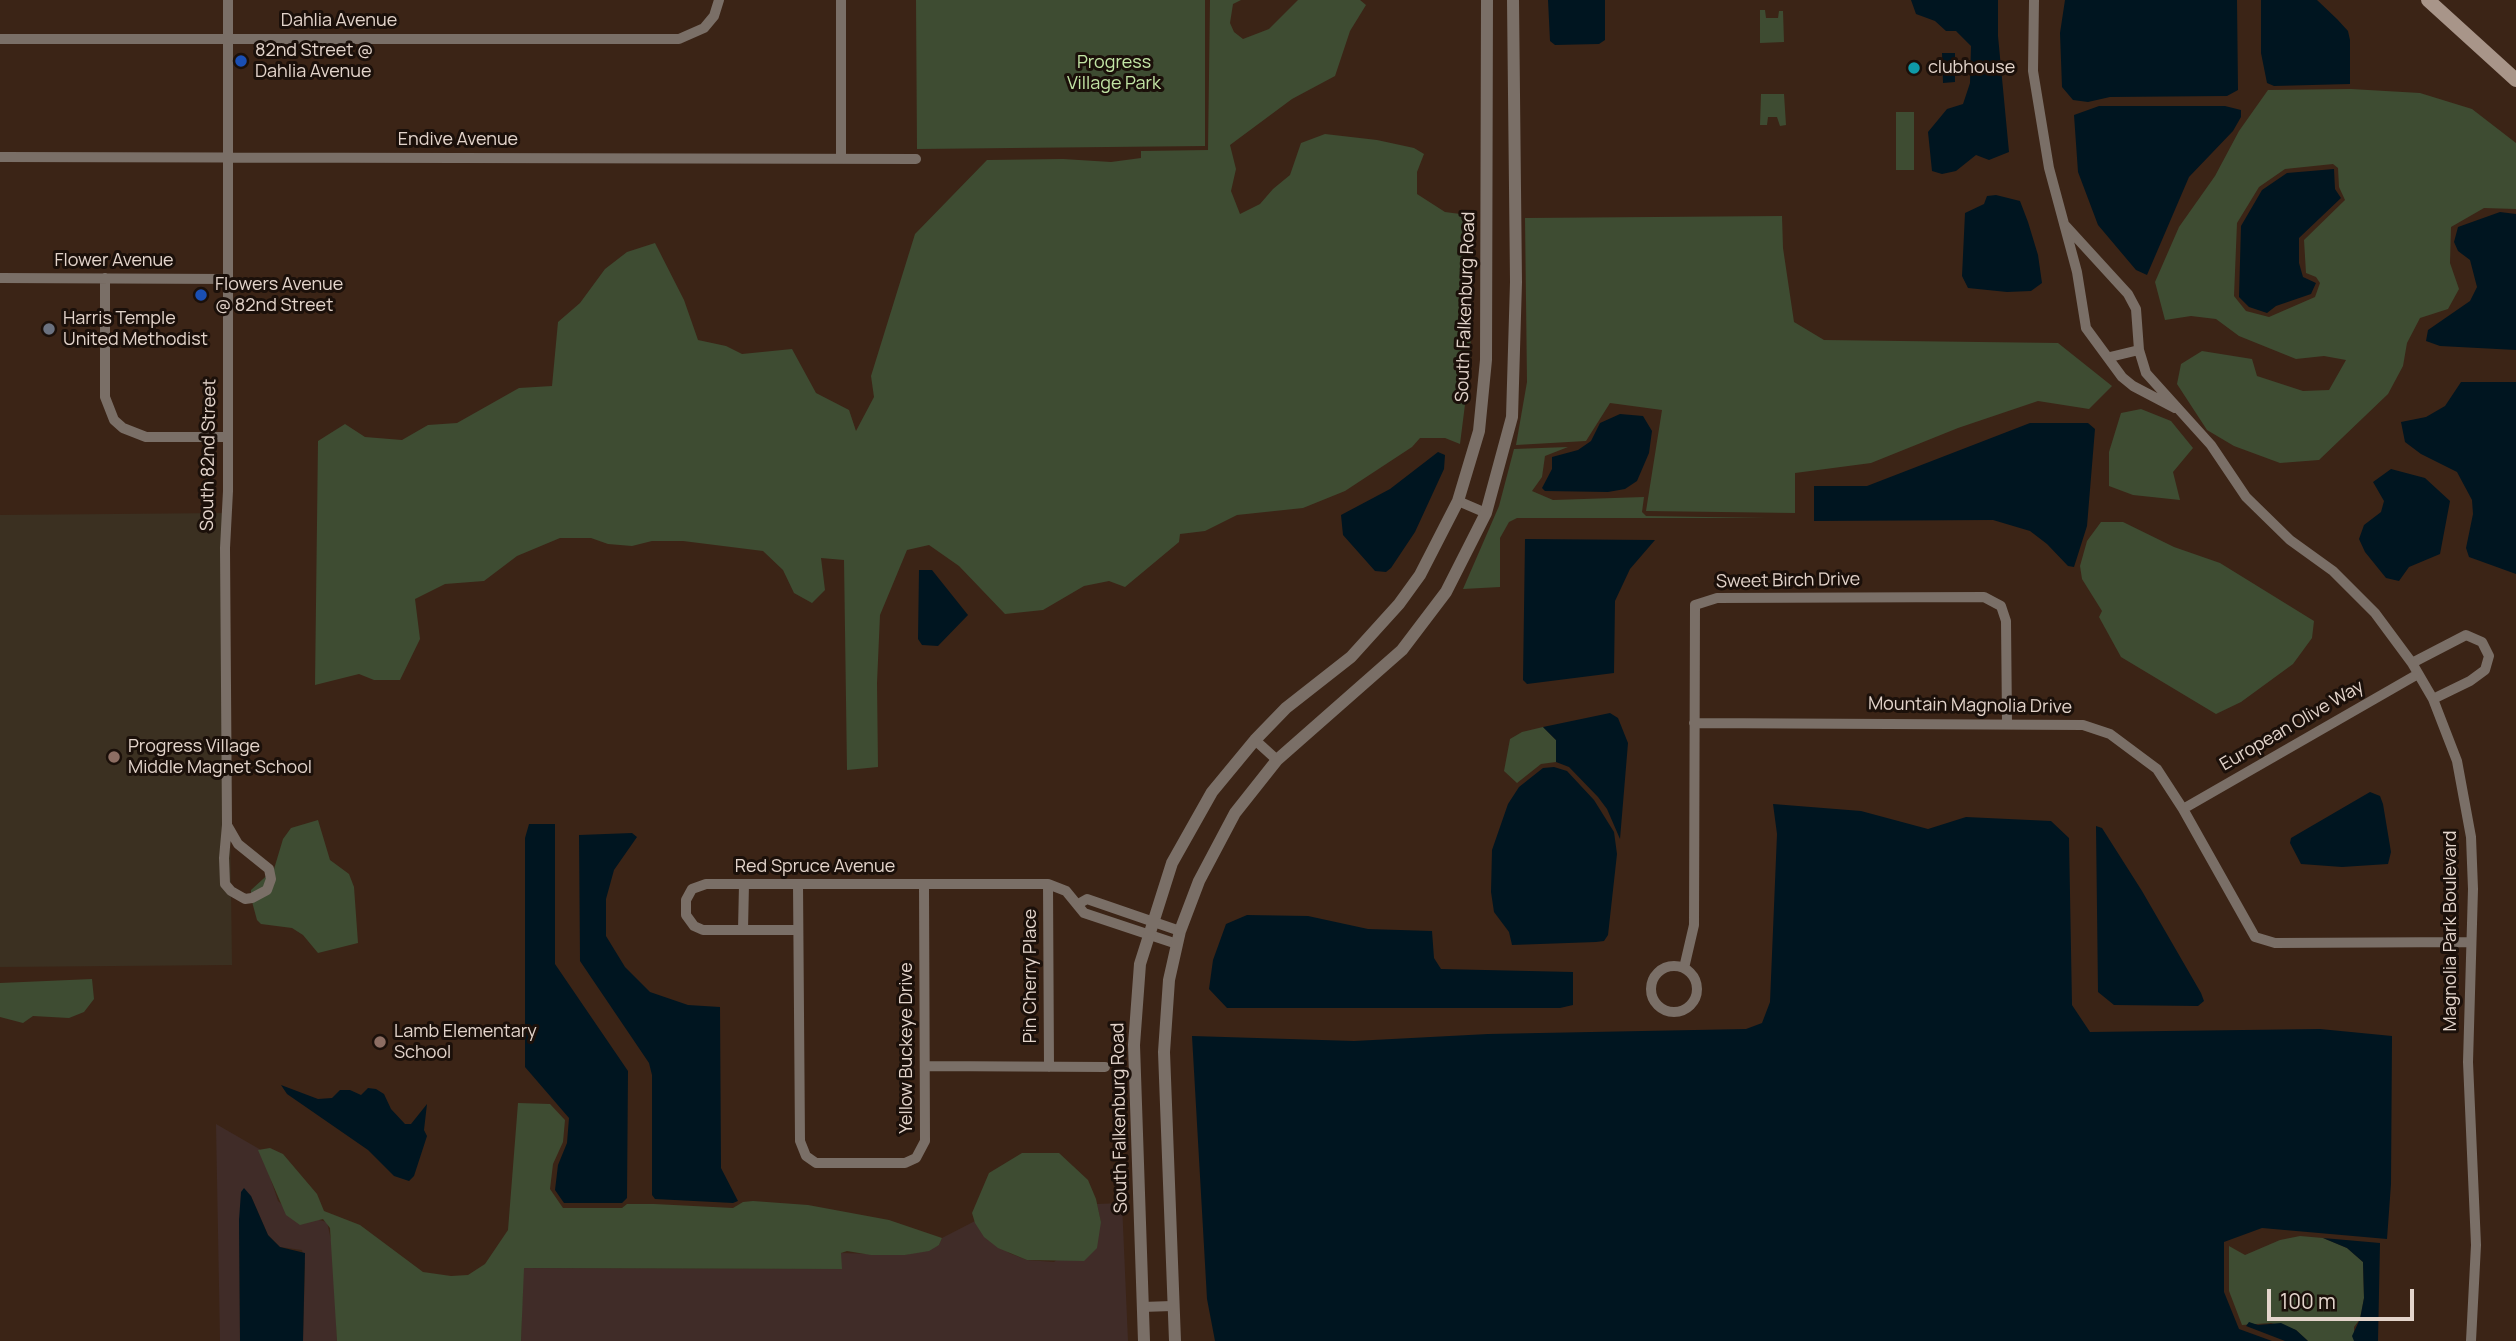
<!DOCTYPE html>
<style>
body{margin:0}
#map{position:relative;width:2516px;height:1341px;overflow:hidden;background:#3b2416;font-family:Manrope,sans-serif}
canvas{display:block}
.scale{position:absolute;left:2267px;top:1289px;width:147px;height:32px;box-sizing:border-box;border:4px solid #e3d4cb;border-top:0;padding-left:9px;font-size:21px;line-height:24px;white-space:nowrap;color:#e3d4cb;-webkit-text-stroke:5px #1b100a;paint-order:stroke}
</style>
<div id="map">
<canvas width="2516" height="1341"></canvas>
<div class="scale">100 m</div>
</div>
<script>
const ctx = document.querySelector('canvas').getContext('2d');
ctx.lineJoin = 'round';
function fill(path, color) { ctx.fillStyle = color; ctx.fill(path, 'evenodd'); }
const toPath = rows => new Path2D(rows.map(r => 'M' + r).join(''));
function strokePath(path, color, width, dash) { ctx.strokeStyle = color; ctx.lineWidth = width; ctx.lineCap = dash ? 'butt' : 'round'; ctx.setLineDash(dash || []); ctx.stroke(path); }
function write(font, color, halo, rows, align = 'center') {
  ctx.font = font + ' Manrope,sans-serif'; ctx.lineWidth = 6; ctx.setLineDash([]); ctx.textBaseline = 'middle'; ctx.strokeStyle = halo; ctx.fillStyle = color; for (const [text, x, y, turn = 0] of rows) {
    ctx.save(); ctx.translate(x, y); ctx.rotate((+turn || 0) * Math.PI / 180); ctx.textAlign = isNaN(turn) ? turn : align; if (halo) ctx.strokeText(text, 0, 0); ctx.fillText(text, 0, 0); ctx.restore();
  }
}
fill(toPath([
 [216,1124,261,1150,278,1201,303,1224,315,1219,327,1222,334,1253,337,1341,303,1341,305,1264,302,1250,280,1247,268,1235,251,1196,239,1220,240,1341,220,1341],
 [1122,1203,1128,1341,521,1341,523,1268,841,1269,841,1253,905,1255,939,1245,942,1238,975,1221,1009,1253,1027,1260,1054,1262,1101,1222,1097,1204]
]), '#402c28');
fill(toPath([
 [226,513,232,965,0,967,0,515]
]), '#3b3021');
fill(toPath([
 [916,0,1205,0,1205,146,917,149],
 [1210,0,1241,0,1233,4,1230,23,1234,32,1243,39,1269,29,1298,0,1360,0,1366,5,1350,31,1335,76,1292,99,1230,145,1236,169,1231,191,1240,214,1260,204,1273,189,1290,175,1301,143,1325,134,1377,140,1414,148,1424,154,1417,172,1417,194,1445,212,1468,215,1471,357,1460,444,1445,438,1420,438,1412,447,1345,491,1303,508,1237,515,1205,531,1180,534,1179,542,1125,587,1109,581,1084,586,1043,610,1005,614,959,566,929,545,907,550,880,615,877,683,878,767,847,770,844,560,821,558,825,590,812,603,794,593,783,570,763,551,683,541,652,541,632,546,608,544,591,538,560,538,517,556,484,581,445,584,415,599,420,639,400,680,374,680,359,674,315,685,318,441,345,424,365,437,402,440,428,425,457,423,519,388,552,386,558,322,580,303,605,269,627,252,655,243,684,300,698,340,726,346,742,354,792,349,816,393,849,410,856,431,874,397,871,376,915,234,987,160,1063,159,1111,162,1141,158,1141,151,1208,150],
 [1760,10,1765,10,1766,18,1778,18,1779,11,1783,11,1784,42,1760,43],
 [2351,89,2420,93,2472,109,2516,143,2516,209,2484,208,2451,227,2450,263,2459,289,2448,309,2420,318,2407,343,2403,366,2388,394,2319,460,2280,463,2234,446,2207,430,2177,384,2181,364,2202,351,2252,359,2257,376,2303,391,2329,390,2346,360,2324,356,2296,359,2239,336,2216,319,2191,316,2165,320,2155,282,2179,227,2215,176,2239,131,2268,90],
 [2333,164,2338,168,2339,187,2345,200,2304,240,2306,273,2316,277,2320,283,2315,297,2269,317,2246,311,2234,296,2237,223,2259,187,2285,169],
 [1761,94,1784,94,1786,125,1780,126,1777,117,1768,117,1767,125,1760,125],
 [1896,112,1914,112,1914,170,1896,170],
 [1782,216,1783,248,1794,322,1824,340,2058,343,2112,386,2089,409,2038,401,1958,428,1871,463,1795,473,1795,513,1646,511,1662,410,1610,403,1586,441,1516,445,1527,382,1525,218],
 [2141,409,2171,421,2193,448,2173,472,2180,500,2133,495,2109,486,2109,452,2121,413],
 [1568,447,1545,456,1542,477,1532,491,1553,500,1644,497,1642,512,1646,516,1768,518,1517,518,1509,522,1500,538,1500,587,1463,589,1499,506,1514,449],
 [2101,522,2123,522,2174,547,2220,563,2314,621,2312,638,2293,664,2241,702,2216,714,2121,657,2099,617,2102,611,2082,579,2080,566,2087,541],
 [1543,727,1556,740,1556,762,1541,764,1517,783,1504,771,1510,739,1522,732],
 [318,820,330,860,349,874,354,887,358,943,318,953,303,935,292,928,261,924,257,920,251,898,251,890,274,869,283,839,291,828],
 [92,979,94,999,84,1012,69,1018,33,1016,23,1023,0,1017,0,983],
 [518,1103,550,1104,565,1120,563,1142,553,1164,550,1189,563,1208,622,1208,627,1204,654,1204,733,1208,743,1202,753,1201,808,1205,889,1220,942,1238,939,1245,929,1251,905,1255,871,1255,847,1251,841,1253,842,1269,524,1268,521,1341,337,1341,330,1228,323,1219,300,1225,286,1215,258,1150,270,1148,283,1154,317,1194,324,1211,360,1225,423,1272,451,1276,468,1275,485,1264,508,1230],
 [1022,1153,1059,1153,1088,1180,1096,1199,1101,1222,1097,1248,1084,1261,1027,1260,998,1248,984,1237,975,1223,972,1213,989,1173],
 [2300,1236,2323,1238,2347,1248,2363,1262,2364,1298,2360,1319,2354,1327,2354,1341,2308,1341,2296,1330,2271,1323,2242,1325,2229,1291,2229,1246,2245,1255,2280,1240]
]), '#3e4c32');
fill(toPath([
 [1548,0,1605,0,1605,40,1599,44,1555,45,1550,41],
 [1911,0,1998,0,1998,36,2009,152,1989,160,1976,155,1956,171,1942,174,1932,171,1928,132,1947,109,1963,104,1970,83,1971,46,1956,31,1946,31,1935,21,1916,14],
 [2065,0,2237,0,2238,90,2227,96,2110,97,2088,102,2073,100,2062,87,2060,33],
 [2261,0,2317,0,2337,19,2348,31,2350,40,2350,84,2274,86,2267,83,2261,53],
 [1942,53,1955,53,1955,82,1943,83],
 [2099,106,2225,106,2241,110,2241,117,2233,131,2189,177,2147,275,2136,270,2098,225,2078,172,2074,115],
 [2334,169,2335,189,2341,198,2299,238,2299,263,2303,277,2316,283,2311,294,2276,306,2267,313,2249,307,2239,297,2241,226,2262,190,2287,173],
 [1996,195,2020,201,2028,222,2038,255,2042,283,2031,291,2007,292,1968,288,1962,276,1965,213,1984,204,1987,196],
 [2500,212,2516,214,2516,350,2440,346,2426,341,2428,330,2470,301,2477,287,2470,260,2458,251,2454,242,2458,227],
 [2461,382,2516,382,2516,574,2469,557,2466,548,2473,514,2472,500,2457,472,2421,454,2405,442,2401,422,2426,417,2445,406],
 [1620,414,1643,416,1652,431,1649,453,1637,481,1625,489,1608,492,1545,491,1542,488,1552,469,1552,457,1578,450,1591,441,1600,423],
 [2030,423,2088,423,2095,429,2087,526,2074,567,2068,566,2047,544,2030,531,1993,520,1814,521,1814,486,1867,486],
 [1438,452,1445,455,1444,469,1415,532,1391,568,1386,572,1375,571,1343,535,1341,515,1390,489],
 [2391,469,2425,478,2450,501,2440,554,2409,567,2399,581,2386,578,2365,552,2359,539,2364,525,2381,512,2384,501,2373,482],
 [1525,539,1655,540,1630,569,1615,601,1614,673,1527,684,1523,680],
 [919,570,932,570,968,615,938,646,922,645,918,639],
 [1610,713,1618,718,1628,743,1620,839,1607,809,1598,797,1569,767,1556,762,1556,740,1543,727],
 [1554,767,1567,771,1594,800,1614,832,1617,854,1608,935,1604,941,1596,942,1512,945,1509,932,1494,912,1491,892,1492,850,1508,804,1519,787,1543,768],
 [2370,792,2380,796,2383,804,2391,852,2388,864,2342,867,2301,864,2290,843,2291,838],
 [1773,804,1861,811,1928,829,1966,817,2051,821,2069,838,2072,1005,2090,1032,2320,1029,2392,1036,2391,1184,2387,1239,2262,1228,2224,1242,2224,1292,2239,1329,2272,1341,1215,1341,1207,1299,1192,1036,1354,1041,1488,1034,1746,1029,1762,1023,1770,1002,1777,834],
 [529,824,555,824,555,964,628,1071,627,1198,622,1203,564,1203,555,1190,558,1165,567,1143,569,1118,525,1067,525,838],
 [2096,826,2102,828,2142,891,2201,993,2204,1001,2198,1006,2114,1005,2098,992],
 [632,833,637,837,614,870,606,899,606,936,625,967,650,992,688,1005,720,1007,721,1168,738,1201,733,1203,655,1199,652,1195,652,1075,649,1063,580,961,579,835],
 [1247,915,1308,916,1368,929,1432,931,1434,958,1441,969,1573,972,1573,1005,1560,1008,1227,1008,1209,989,1213,960,1226,924],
 [281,1085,318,1099,332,1098,340,1090,350,1090,361,1095,368,1088,376,1089,384,1094,391,1109,405,1124,411,1124,427,1104,424,1130,427,1136,414,1176,409,1181,394,1176,368,1150,287,1094],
 [244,1188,251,1196,268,1235,280,1247,305,1253,303,1341,240,1341,239,1220,241,1192],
 [2323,1238,2380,1243,2378,1341,2354,1341,2352,1336,2360,1319,2364,1298,2363,1262,2347,1248],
 [2249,1322,2258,1325,2281,1323,2296,1330,2308,1341,2285,1341,2246,1326]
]), '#001520');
strokePath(toPath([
 [2034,0,2033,71,2049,168,2077,272,2086,328,2122,377,2133,386,2175,408],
 [0,39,679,39,704,28,714,16,719,0],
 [0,157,916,159],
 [841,157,841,0],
 [2064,224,2128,294,2136,309,2139,350,2146,373,2211,445,2246,497,2290,540,2333,571,2375,613,2412,663,2433,699,2457,761,2471,837,2473,889,2468,1062,2476,1245,2471,1341],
 [0,278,228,279],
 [105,278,105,397,114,420,123,428,146,437,228,437],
 [2110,357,2139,350],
 [1458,501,1486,513],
 [2412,663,2466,635,2482,642,2489,656,2485,670,2470,681,2433,699],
 [1694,723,2083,725,2110,734,2157,769,2183,809,2255,937,2275,943,2471,942],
 [1255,740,1277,760],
 [2183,809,2418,674],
 [227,825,238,844,269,869,271,879,267,890,252,898,245,899,231,891,225,884,224,858,227,825,225,548,228,491,228,0],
 [798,884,800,1141,806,1156,816,1163,905,1163,916,1158,925,1141,924,885],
 [1048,884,1049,1067],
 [1080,903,1087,899,1180,931],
 [743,930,744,884],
 [798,930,703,930,694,926,686,915,686,900,692,889,706,884,1048,884,1066,891,1084,913,1177,944],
 '1651 989a23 23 0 1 1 46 0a23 23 0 1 1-46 0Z',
 [1684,968,1694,925,1695,605,1717,598,1984,597,2001,606,2006,621,2007,722],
 [925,1066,1105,1067],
 [1142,1307,1172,1306]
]), '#7a6f67', 10);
strokePath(toPath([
 [1144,1341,1134,1045,1140,964,1172,863,1212,792,1255,740,1286,708,1351,657,1399,604,1420,575,1458,501,1479,431,1486,360,1487,0],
 [1175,1341,1164,1052,1169,980,1180,931,1199,881,1235,813,1277,760,1402,650,1446,592,1486,513,1512,417,1516,282,1513,0]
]), '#7a6f67', 12);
strokePath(toPath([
 [2428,0,2516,80]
]), '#a89589', 14);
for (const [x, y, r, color] of [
 [241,61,7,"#1a4fb4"],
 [1914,68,7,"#0f9aa8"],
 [201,295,7,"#1a4fb4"],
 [49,329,7,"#6b7280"],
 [114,757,7,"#8d6e63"],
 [380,1042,7,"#8d6e63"]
]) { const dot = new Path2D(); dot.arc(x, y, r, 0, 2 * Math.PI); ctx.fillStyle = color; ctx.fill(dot); strokePath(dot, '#1b100a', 2.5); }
write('18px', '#e3d4cb', '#1b100a', [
 ["Dahlia Avenue",339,21],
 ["Endive Avenue",458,140],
 ["Flower Avenue",114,261],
 ["South Falkenburg Road",1466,307,-88],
 ["South 82nd Street",209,455,-89],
 ["Sweet Birch Drive",1788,581,-1],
 ["Mountain Magnolia Drive",1970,706,1],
 ["European Olive Way",2292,726,-30],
 ["Red Spruce Avenue",815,867],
 ["Magnolia Park Boulevard",2451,931,-90],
 ["Pin Cherry Place",1031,976,-90],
 ["Yellow Buckeye Drive",907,1048,-90],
 ["South Falkenburg Road",1120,1118,-91]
]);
write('18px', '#e3d4cb', '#1b100a', [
 ["82nd Street @",255,51],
 ["Dahlia Avenue",255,72],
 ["clubhouse",1928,68],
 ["Flowers Avenue",215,285],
 ["@ 82nd Street",215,306],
 ["Harris Temple",63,319],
 ["United Methodist",63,340],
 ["Progress Village",128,747],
 ["Middle Magnet School",128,768],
 ["Lamb Elementary",394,1032],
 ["School",394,1053]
], 'left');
write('18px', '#c2e5a5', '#1b100a', [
 ["Progress",1114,63],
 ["Village Park",1114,84]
]);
</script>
